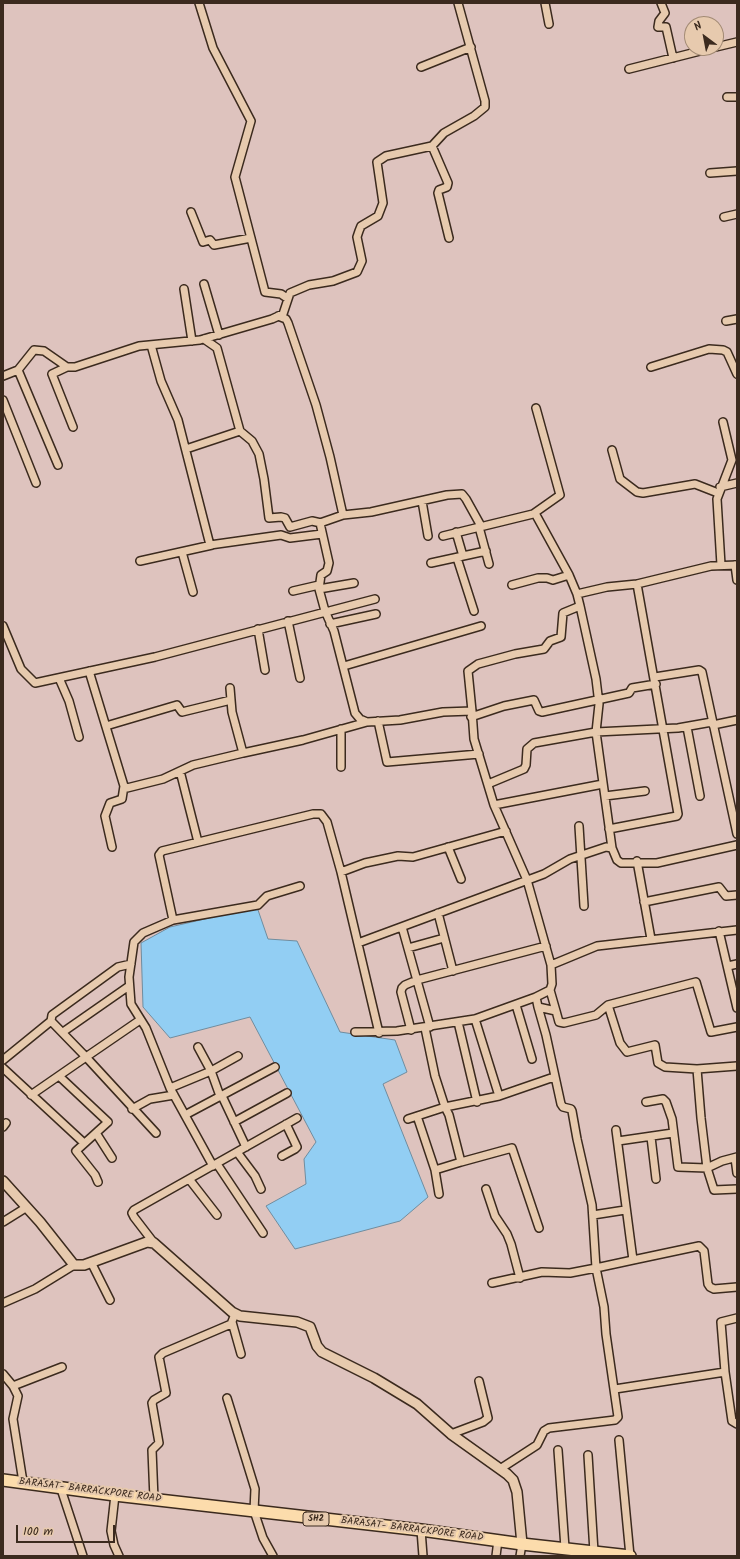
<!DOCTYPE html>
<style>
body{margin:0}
#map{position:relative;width:740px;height:1559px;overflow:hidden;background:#dec3be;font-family:Kalam,sans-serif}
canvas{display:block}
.frame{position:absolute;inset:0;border:4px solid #3b2a1e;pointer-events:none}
.north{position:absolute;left:684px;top:16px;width:40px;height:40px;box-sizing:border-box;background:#e7caae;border:1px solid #a28a74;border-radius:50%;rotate:328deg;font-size:11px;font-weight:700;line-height:16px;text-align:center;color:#3b2a1e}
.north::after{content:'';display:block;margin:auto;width:14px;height:18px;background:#3b2a1e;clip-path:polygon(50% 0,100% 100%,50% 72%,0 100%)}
.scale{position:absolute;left:16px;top:1525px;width:99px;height:18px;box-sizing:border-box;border:2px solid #3b2a1e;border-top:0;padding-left:5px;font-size:12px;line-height:14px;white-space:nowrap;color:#3b2a1e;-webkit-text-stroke:3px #e7caae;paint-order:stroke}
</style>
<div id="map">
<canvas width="740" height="1559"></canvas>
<div class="frame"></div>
<div class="north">N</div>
<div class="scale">100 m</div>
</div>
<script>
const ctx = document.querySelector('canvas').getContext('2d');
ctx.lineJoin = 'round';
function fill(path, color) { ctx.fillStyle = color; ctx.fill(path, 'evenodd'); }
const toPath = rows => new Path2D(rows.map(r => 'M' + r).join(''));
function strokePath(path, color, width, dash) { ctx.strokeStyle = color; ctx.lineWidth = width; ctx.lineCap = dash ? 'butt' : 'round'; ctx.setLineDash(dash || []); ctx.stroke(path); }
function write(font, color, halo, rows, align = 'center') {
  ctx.font = font + ' Kalam,sans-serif'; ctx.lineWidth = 4; ctx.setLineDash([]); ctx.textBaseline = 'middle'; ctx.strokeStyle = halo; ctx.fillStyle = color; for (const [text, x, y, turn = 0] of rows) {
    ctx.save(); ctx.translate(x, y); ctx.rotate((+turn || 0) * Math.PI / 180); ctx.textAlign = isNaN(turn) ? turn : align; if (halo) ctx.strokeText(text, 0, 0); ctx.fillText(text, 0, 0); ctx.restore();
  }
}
const water = toPath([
 [257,907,268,939,297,941,340,1032,395,1040,407,1072,383,1084,428,1197,400,1221,295,1249,266,1206,306,1184,304,1159,316,1142,250,1017,170,1038,143,1007,141,943,170,927,257,907]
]);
fill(water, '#92cef3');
strokePath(water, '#6f8c9e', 1);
const minor = toPath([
 [199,3,213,48,251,121,235,177,265,292,281,294,287,298],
 [545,3,549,24],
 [661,3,665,13,659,21,658,27,666,27,673,58],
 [716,47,737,42],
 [421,67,471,47],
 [629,69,712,48],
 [727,97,737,97],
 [432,146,448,183,447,187,439,190,438,193,449,238],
 [710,173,737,171],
 [191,212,203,242,210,240,214,245,251,238],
 [724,217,737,214],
 [204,284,219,335],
 [184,289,192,341],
 [278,316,286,319,288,323,316,405,330,457,343,515],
 [726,321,737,319],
 [204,339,217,348,240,431,252,441,259,454,264,479,269,518,281,517,285,518,290,527,312,521,321,523],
 [151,345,161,381,178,420,210,545,281,535,290,538,322,534],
 [67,367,52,374,73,427],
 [651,367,709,349,723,350,727,352,737,374],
 [18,370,58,465],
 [3,376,18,370,34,350,44,351,67,367,75,367,139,346,200,340,272,319,283,314,290,293,309,285,333,281,357,272,362,261,357,237,359,231,361,226,378,216,383,203,377,162,386,156,432,146,444,133,474,116,485,107,485,101,458,3],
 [3,400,36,483],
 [186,449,240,431],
 [612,450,620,479,637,492,643,493,695,484,718,493],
 [720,487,737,483],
 [422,501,428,536],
 [533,514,560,495,536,408],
 [481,526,466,499,462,494,447,495,371,512,343,515,320,523,329,563,327,571,321,575,319,589,325,611,334,631,355,713,360,719,367,722,400,720,443,712,472,711,474,739,494,805,527,880,551,965,552,984,550,990,536,997,538,1007,556,1011,559,1022,564,1023,596,1015,608,1005,696,982,711,1032,737,1027],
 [479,527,489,564],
 [456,532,463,556],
 [443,536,533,514,536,515,569,575],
 [182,552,193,592],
 [457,558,474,611],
 [140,561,212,545],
 [431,563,486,551],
 [721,565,717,499,732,460,723,422],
 [735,565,737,580],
 [512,585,538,578,547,578,553,580,569,575,577,594,580,606],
 [319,589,354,583],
 [293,591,319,585],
 [577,594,607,587,637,584,711,566,737,565],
 [288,621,300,678],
 [330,624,376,614],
 [3,626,21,669,35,683,155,657,375,599],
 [258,629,265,670],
 [344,666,481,626],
 [89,671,124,786,127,788,163,779,193,765,243,753],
 [655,677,699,670,702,672,737,834],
 [59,678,69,701,79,737],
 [230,688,232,712,243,753,303,740,367,722],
 [472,711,468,671,478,664,515,654,544,649,550,641,561,637,563,613,580,606,596,679,599,704,596,732,612,848],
 [471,717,504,706,534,700,539,711,542,712,629,693,632,688,656,684],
 [378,721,387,762,479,754],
 [713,725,737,720],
 [106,726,177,705,182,712,231,700],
 [687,727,700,796],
 [341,767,341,729],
 [180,771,198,842],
 [488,784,524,769,526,765,527,749,534,743,596,732,678,728,712,722],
 [605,796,645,791],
 [494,805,603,784],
 [579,826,584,906],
 [609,829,677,816,678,814,637,584],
 [112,847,105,816,110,803,122,799,124,786],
 [448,847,461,879],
 [637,861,651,939],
 [341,872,365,863,398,856,413,857,506,831],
 [300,886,267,896,258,905,173,920,159,855,162,851,313,814,321,814,327,822,341,872,379,1033],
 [644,902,719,887,726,896,737,895],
 [438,913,453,971],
 [173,920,143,933,134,942,129,977,131,1004,146,1028,170,1088,213,1166],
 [402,927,430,1027],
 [719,931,737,1008],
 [358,943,544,874,570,859,606,847,612,848,617,860,621,863,657,863,737,845],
 [408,948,444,938],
 [551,965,597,946,737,930],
 [728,966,737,964],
 [550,990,556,1011],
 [516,1005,532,1059],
 [608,1005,620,1043,627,1052,655,1045,658,1063,665,1067,697,1069,737,1066],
 [538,1007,546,1035,561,1104,563,1107,571,1109,572,1111,577,1139,592,1205,596,1268,633,1260],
 [475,1019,499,1096],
 [51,1021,52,1015,118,967,131,964],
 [458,1022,477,1102],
 [425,1028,435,1076,445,1107,449,1115,461,1162,512,1148,539,1228],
 [411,1030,401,992,402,988,405,985,417,980,546,946],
 [63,1032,129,986],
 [355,1032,397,1031,475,1019,536,997],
 [198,1047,211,1071,220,1096],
 [3,1060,51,1021,86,1057,140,1020],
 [3,1068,84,1143],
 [697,1069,701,1118,707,1168,722,1161,737,1157],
 [59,1076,108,1122,76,1151,95,1175,98,1182],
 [170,1088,211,1071,238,1056],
 [31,1095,86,1057,156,1133],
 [222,1096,246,1147],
 [646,1102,663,1099,666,1102,672,1119,678,1167,707,1168,714,1190,737,1189],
 [132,1109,150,1099,174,1095],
 [185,1115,275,1067],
 [417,1116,435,1170],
 [408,1119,445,1107,499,1096,554,1077],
 [234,1122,287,1093],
 [3,1127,6,1123],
 [616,1130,633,1260,699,1246,704,1251,708,1284,710,1287,714,1289,737,1287],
 [96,1133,112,1158],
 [651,1137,656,1179],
 [618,1141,673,1133],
 [237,1152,255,1176,261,1189],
 [282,1156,295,1149,297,1147,286,1124],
 [735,1158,737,1173],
 [217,1164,263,1233],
 [189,1179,217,1215],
 [486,1189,495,1216,507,1234,511,1244,520,1278],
 [439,1194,435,1170,461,1162],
 [593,1215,625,1210],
 [3,1222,27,1207],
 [154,1243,134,1217,132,1213,134,1210,297,1118],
 [91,1262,110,1300],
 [492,1283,542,1272,570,1273,596,1268,604,1307,606,1334,618,1417,615,1420,549,1428,544,1431,537,1445,500,1469],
 [3,1303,35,1289,74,1265],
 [232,1322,241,1354],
 [725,1372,721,1322,737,1318],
 [3,1374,13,1386,18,1396,13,1419,23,1482],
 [13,1386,62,1367],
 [615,1389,725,1372,732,1421,737,1424],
 [227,1398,255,1489,254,1511,263,1538,273,1556],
 [451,1434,483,1422,488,1418,479,1381],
 [619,1440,630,1556],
 [558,1450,565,1548],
 [588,1455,594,1552],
 [60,1486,83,1556],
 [115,1495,111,1531,114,1545,119,1556],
 [154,1499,152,1450,159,1443,152,1403,154,1400,166,1393,159,1357,163,1353,231,1324,235,1314],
 [421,1530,423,1556],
 [496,1556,498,1540],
 [520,1556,522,1544]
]);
const tertiary = toPath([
 [3,1181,40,1222,74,1265,84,1265,147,1242,154,1243,232,1312,240,1316,297,1322,310,1327,317,1346,322,1352,374,1378,417,1404,451,1434,507,1474,513,1480,517,1492,522,1544]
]);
const primary = toPath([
 [3,1480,115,1495,421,1530,522,1544,630,1556]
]);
strokePath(minor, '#3b2a1e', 10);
strokePath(tertiary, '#3b2a1e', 12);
strokePath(primary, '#3b2a1e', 14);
strokePath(minor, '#e7caae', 7);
strokePath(tertiary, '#e7caae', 9);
strokePath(primary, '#fcdcac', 11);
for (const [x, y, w] of [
 [316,1519,26]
]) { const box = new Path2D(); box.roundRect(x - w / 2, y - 7, w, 14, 3); ctx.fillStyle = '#e7caae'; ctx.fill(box); strokePath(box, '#3b2a1e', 1); }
write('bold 9px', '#3b2a1e', null, [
 ["SH2",316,1519]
]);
write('10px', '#3b2a1e', '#e7caae', [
 ["BARASAT- BARRACKPORE ROAD",90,1491,7],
 ["BARASAT- BARRACKPORE ROAD",412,1530,7]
]);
</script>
